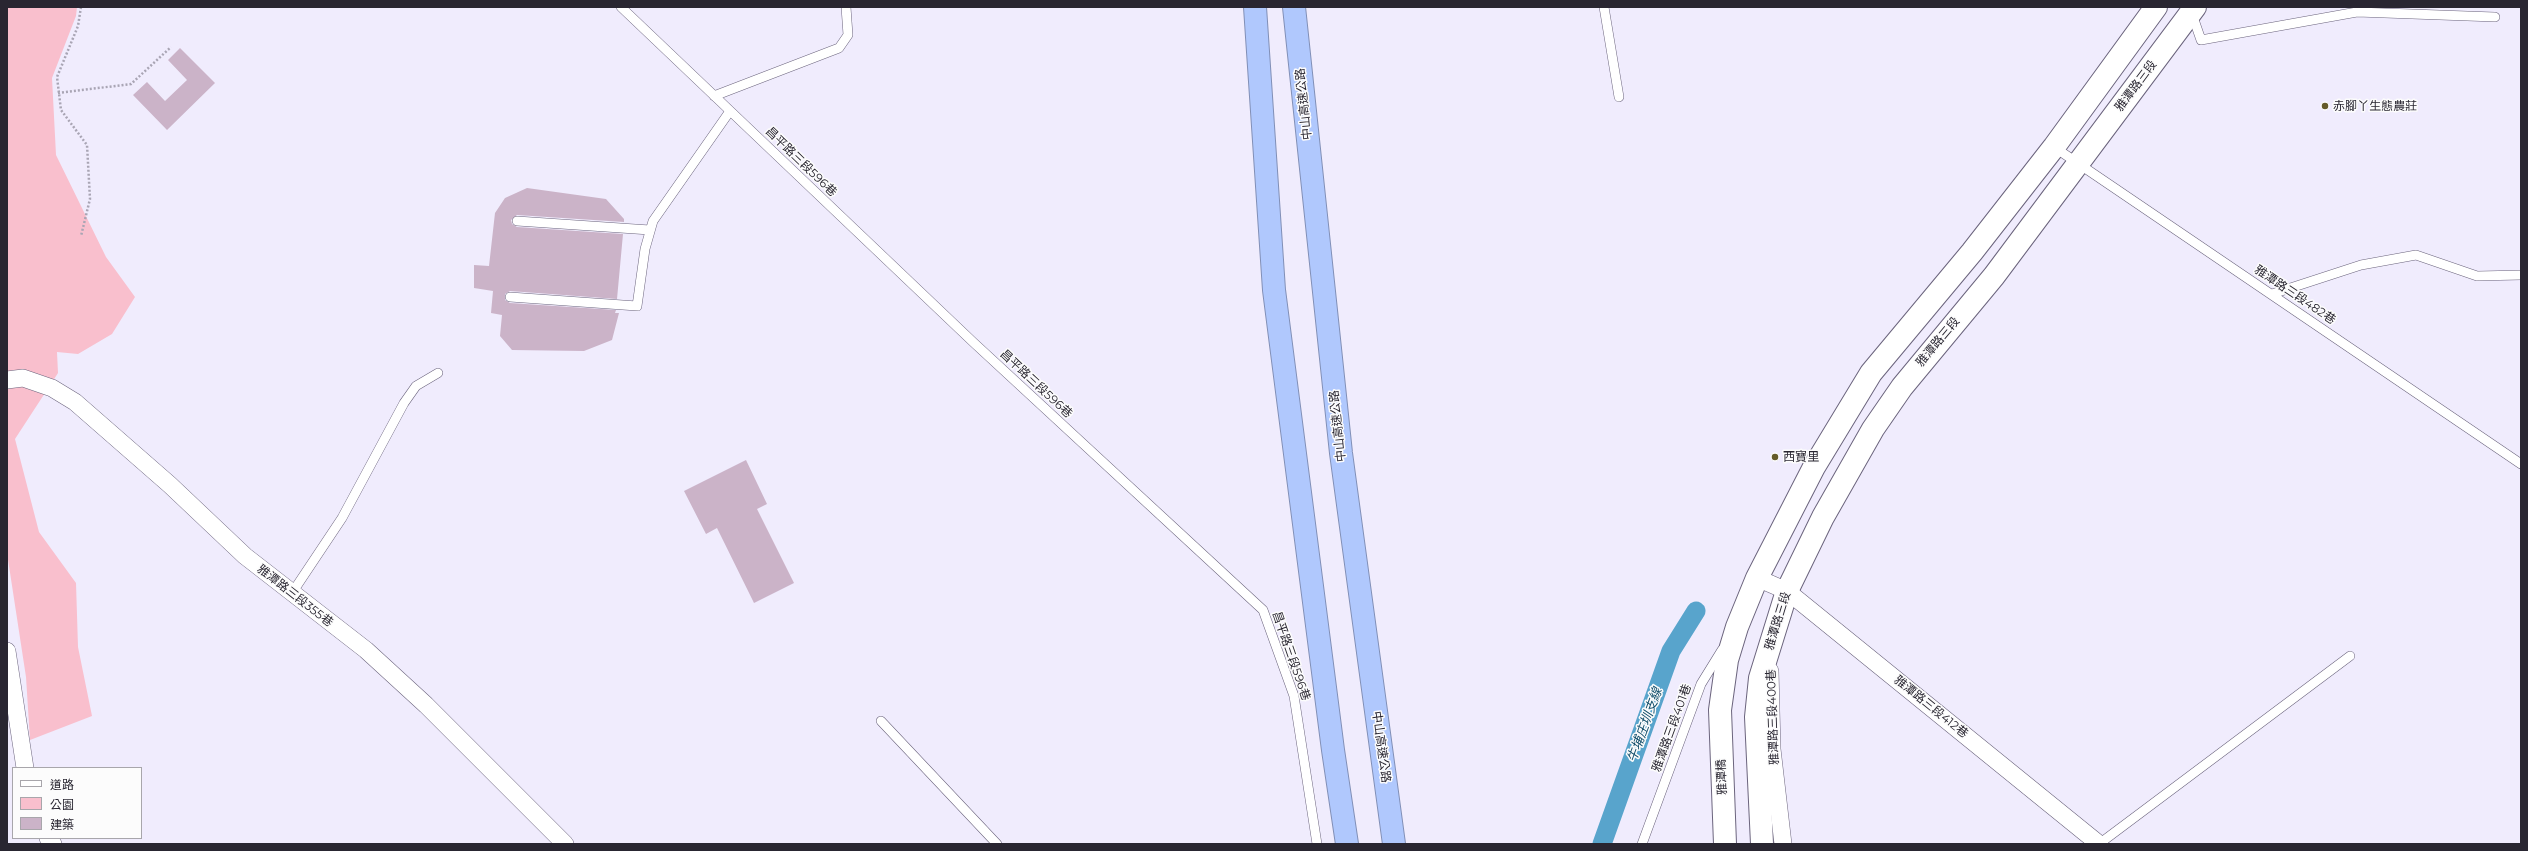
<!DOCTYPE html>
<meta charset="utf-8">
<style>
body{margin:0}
#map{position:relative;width:2528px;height:851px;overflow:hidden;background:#f0ecfd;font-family:Montserrat,"Noto Sans TC",sans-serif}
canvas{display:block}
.frame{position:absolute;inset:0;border:8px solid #292631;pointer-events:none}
.legend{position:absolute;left:12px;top:767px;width:130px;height:72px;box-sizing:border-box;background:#fcfcfc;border:1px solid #a8a6ab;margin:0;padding:5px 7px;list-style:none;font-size:12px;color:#292631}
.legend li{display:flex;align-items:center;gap:8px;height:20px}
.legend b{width:20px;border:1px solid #a8a6ab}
</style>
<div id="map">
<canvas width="2528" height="851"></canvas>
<div class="frame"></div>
<ul class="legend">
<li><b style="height:5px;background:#fff"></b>道路</li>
<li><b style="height:11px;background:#f9bfcd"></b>公園</li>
<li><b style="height:11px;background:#cbb3c8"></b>建築</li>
</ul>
</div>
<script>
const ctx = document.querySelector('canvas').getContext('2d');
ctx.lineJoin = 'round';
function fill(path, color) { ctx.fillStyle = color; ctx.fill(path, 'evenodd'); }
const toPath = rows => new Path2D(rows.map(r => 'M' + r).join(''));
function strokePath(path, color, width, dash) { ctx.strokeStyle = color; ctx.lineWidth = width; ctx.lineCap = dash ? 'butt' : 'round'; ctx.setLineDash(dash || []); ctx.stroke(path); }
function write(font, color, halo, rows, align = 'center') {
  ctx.font = font + ' Montserrat,"Noto Sans TC",sans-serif'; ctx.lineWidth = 3; ctx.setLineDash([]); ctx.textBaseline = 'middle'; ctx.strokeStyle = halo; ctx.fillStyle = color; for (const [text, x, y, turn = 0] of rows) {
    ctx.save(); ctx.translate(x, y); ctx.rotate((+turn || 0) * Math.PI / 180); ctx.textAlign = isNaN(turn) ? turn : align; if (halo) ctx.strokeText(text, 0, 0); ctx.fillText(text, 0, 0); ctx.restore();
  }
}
fill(toPath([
 [7,7,77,7,76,16,52,78,56,155,106,257,135,297,112,334,78,354,57,352,58,373,15,439,39,532,76,583,78,647,92,716,30,740,26,677,7,553]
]), '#f9bfcd');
strokePath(toPath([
 [1602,844,1671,651,1696,611]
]), '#58a4cc', 19);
fill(toPath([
 [180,48,215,83,167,130,133,95,147,82,165,101,187,80,168,60],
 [527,188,606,199,624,219,624,222,517,215,511,220,512,224,517,227,623,234,617,299,510,291,505,294,505,300,510,303,616,310,615,313,619,313,612,340,584,351,512,350,500,336,502,315,491,313,493,291,474,288,474,265,489,266,495,213,505,198],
 [746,460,767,504,757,509,794,583,754,603,717,528,706,534,684,491]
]), '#cbb3c8');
const service = toPath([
 [621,7,973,342,1263,610,1294,696,1317,844],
 [1604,7,1619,97],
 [2192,14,2201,40,2357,12,2495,17],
 [714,96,839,48,848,35,846,7],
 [2054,147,2521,464],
 [517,221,650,230],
 [2272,294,2361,265,2416,255,2477,276,2521,275],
 [510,297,637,306,645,249,653,221,730,111],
 [292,593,342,518,404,403,416,386,438,373],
 [881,721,997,844],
 [1642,844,1701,684,1722,650],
 [2099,844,2350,656]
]);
const minor = toPath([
 [7,380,23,378,52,388,75,402,170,485,245,556,366,650,426,705,565,844],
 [1757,578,1787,591,2099,844],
 [7,651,25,768],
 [1770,671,1772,749,1783,844],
 [48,838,53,844]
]);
const tertiary = toPath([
 [1725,844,1720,710,1727,660,1737,627,1757,578,1814,467,1871,373,1972,252,2054,147,2156,7],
 [1762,844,1756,717,1760,678,1787,591,1823,517,1873,429,1902,387,1994,276,2195,7]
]);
const motorway = toPath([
 [1255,7,1274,290,1333,750,1347,844],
 [1294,7,1341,453,1394,844]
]);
strokePath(service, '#6b647d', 10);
strokePath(minor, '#6b647d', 18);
strokePath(tertiary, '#6b647d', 24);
strokePath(motorway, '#818fb6', 24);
strokePath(toPath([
 [81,7,78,26,57,77,61,110,87,145,90,199,81,236],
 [58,93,131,84,171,47]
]), '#a9a5b4', 2.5, [2, 2]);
strokePath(service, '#fff', 9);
strokePath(minor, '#fff', 17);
strokePath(tertiary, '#fff', 22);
strokePath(motorway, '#b0c8fd', 22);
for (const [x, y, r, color] of [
 [2325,106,4,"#655b28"],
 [1775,457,4,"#655b28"]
]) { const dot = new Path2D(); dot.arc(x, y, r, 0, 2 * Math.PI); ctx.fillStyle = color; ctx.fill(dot); strokePath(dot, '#fcfcfc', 1.5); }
write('12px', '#292631', '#fcfcfc', [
 ["雅潭路三段",2136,86,-53],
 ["中山高速公路",1304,104,-96],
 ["昌平路三段596巷",801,162,44],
 ["雅潭路三段482巷",2295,295,34],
 ["雅潭路三段",1938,342,-50],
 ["昌平路三段596巷",1036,384,43],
 ["中山高速公路",1338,426,-96],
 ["雅潭路三段355巷",295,596,38],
 ["雅潭路三段",1778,621,-73],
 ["昌平路三段596巷",1291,656,71],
 ["雅潭路三段412巷",1931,707,39],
 ["雅潭路三段400巷",1773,717,-92],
 ["雅潭路三段401巷",1672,728,-70],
 ["中山高速公路",1381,747,82],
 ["雅潭橋",1722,777,-92]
]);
write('12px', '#292631', '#fcfcfc', [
 ["赤腳丫生態農莊",2333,106],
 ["西寶里",1783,457]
], 'left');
write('italic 13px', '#134f6b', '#fcfcfc', [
 ["牛埔庄圳支線",1645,725,-70]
]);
</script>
